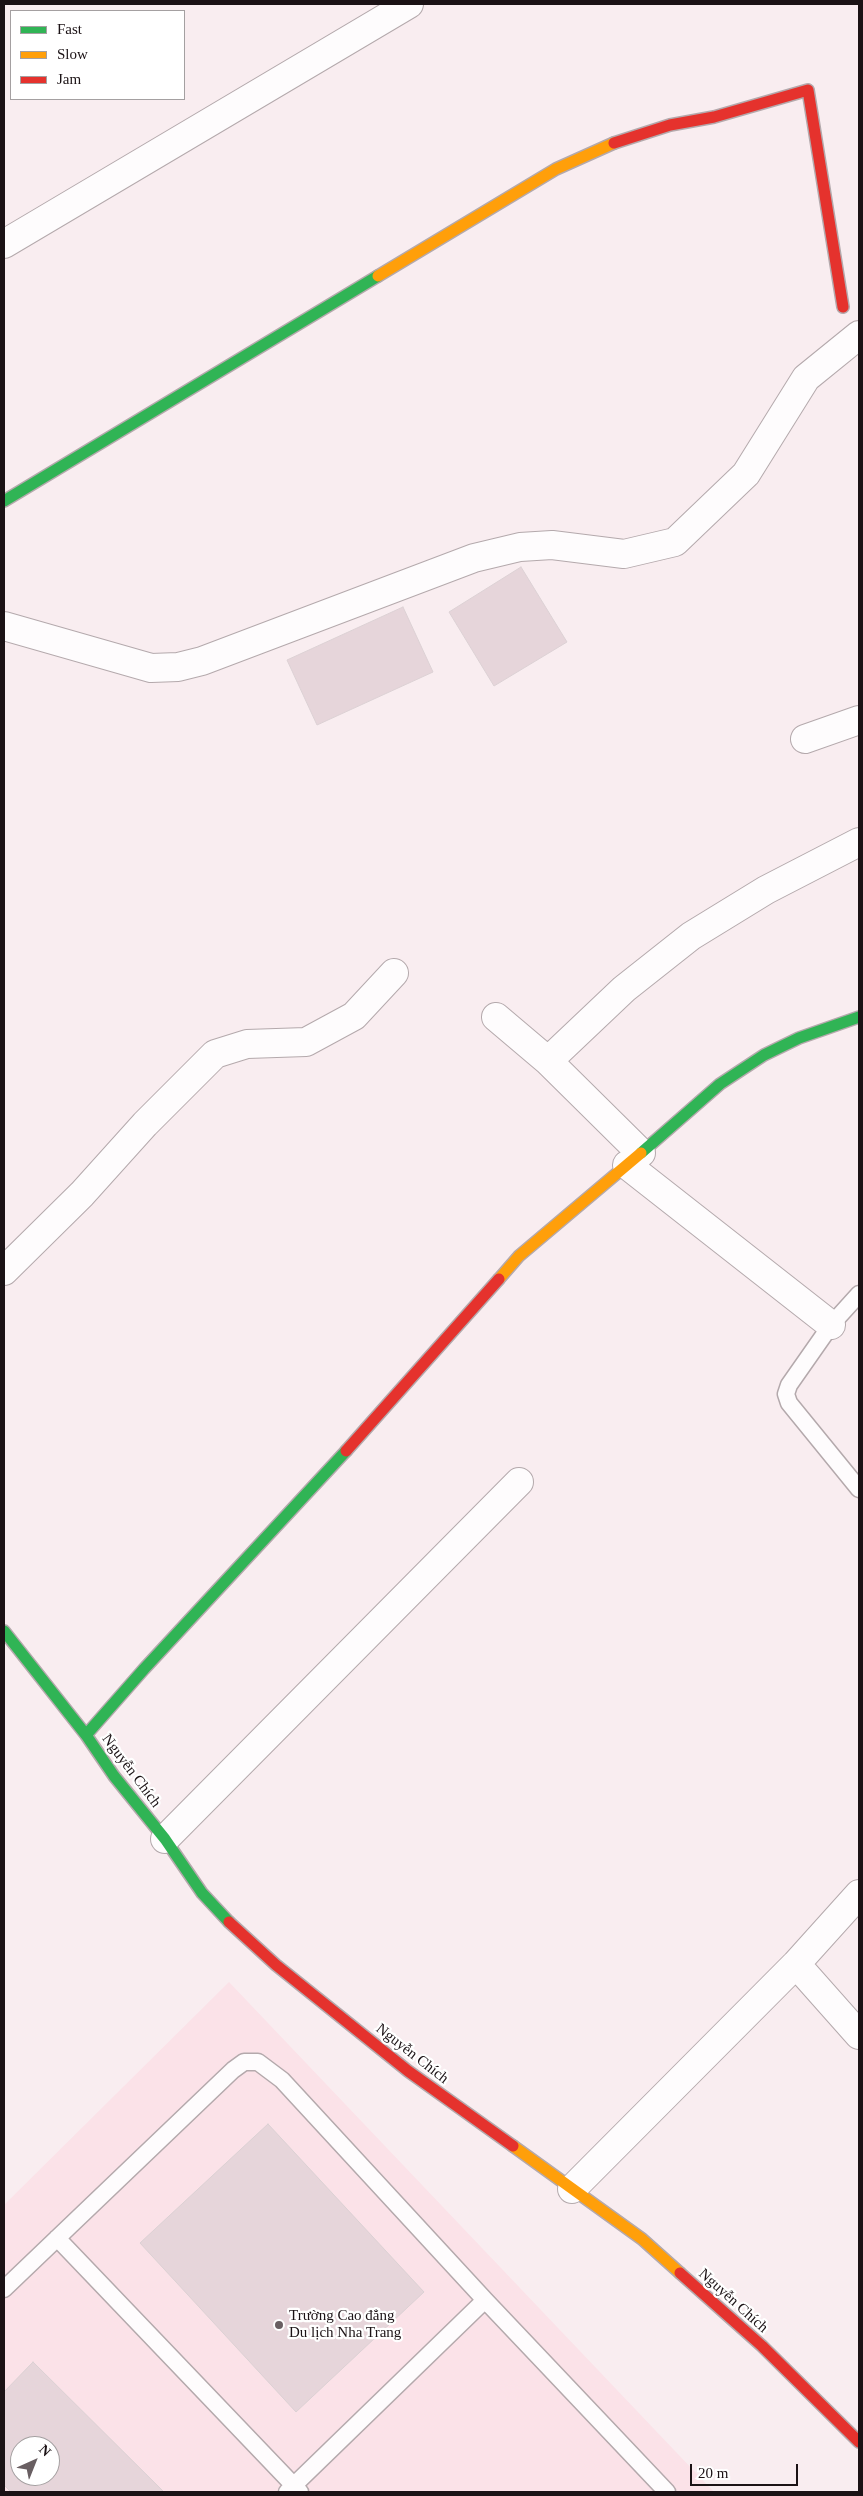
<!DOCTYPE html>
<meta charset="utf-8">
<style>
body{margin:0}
#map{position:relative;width:863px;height:2496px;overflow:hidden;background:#f9edf0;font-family:"Times New Roman",serif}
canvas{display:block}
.frame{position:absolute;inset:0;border:5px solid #1b1215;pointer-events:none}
.legend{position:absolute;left:10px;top:10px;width:175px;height:90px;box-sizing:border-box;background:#fff;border:1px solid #a4a0a1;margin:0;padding:6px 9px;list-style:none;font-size:15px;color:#1b1215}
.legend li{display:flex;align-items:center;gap:10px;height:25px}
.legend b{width:25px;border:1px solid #a4a0a1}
.north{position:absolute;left:10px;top:2436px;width:50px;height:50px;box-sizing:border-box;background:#fff;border:1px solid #a4a0a1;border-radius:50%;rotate:44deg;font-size:14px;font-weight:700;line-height:20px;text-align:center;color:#1b1215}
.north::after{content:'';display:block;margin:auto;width:18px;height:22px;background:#695f62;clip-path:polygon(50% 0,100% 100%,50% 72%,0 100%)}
.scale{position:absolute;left:690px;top:2464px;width:108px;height:22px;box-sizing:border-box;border:2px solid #1b1215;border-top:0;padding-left:6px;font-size:15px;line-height:18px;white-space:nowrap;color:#1b1215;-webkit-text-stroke:4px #fff;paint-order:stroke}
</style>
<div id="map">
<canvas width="863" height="2496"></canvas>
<div class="frame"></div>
<ul class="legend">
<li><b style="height:6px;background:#30b455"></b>Fast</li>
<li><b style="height:6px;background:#ff9f0a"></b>Slow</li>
<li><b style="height:6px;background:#e5322d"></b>Jam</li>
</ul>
<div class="north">N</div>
<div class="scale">20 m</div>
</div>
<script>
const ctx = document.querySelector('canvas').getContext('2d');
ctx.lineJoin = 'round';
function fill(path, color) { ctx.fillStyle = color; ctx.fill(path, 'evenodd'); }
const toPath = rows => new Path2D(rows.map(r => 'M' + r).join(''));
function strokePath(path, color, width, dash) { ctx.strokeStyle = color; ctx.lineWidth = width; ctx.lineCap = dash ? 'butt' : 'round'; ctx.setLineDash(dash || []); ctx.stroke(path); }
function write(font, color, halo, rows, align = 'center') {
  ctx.font = font + ' "Times New Roman",serif'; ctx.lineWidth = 4.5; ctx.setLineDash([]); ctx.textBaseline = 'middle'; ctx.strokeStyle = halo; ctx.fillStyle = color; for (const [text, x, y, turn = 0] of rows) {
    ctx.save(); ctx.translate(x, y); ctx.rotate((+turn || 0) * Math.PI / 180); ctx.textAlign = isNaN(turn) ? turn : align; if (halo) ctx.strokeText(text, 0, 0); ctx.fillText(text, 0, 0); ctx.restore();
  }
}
fill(toPath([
 [229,1982,714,2492,4,2492,4,2205],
 [20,2446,50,2446,50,2476,20,2476]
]), '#fbe2e8');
const building = toPath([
 [521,567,567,642,494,686,449,612,521,567],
 [403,607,433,672,317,725,287,660,403,607],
 [268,2124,424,2292,296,2412,140,2243,268,2124],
 [33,2362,164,2492,11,2492,4,2485,4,2392,33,2362],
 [20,2446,50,2446,50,2476,20,2476,20,2446]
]);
fill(building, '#e6d5da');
strokePath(building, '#dcd1d4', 1);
const lane = toPath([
 [859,1294,831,1325,789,1385,786,1394,789,1403,859,1489],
 [57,2238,300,2492],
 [4,2289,233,2070,244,2062,258,2062,282,2080,485,2300,667,2492],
 [287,2492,485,2300]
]);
const street = toPath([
 [4,244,409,4],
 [4,626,151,668,178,667,202,661,474,558,520,547,552,545,624,554,675,542,746,474,806,378,859,335],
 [805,739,859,720],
 [496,1017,548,1061,641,1153],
 [548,1061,624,989,691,936,766,890,859,842],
 [627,1165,831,1325],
 [4,1271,82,1194,145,1124,215,1054,247,1044,306,1042,354,1016,394,973],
 [165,1839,519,1482],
 [796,1964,859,2035],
 [572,2189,796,1964,859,1894]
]);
const fast = toPath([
 [4,501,378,276],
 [641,1153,720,1084,764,1055,799,1038,859,1017],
 [4,1631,86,1735,114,1776,165,1839,202,1893,229,1922],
 [86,1735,144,1669,346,1451]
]);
const slow = toPath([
 [378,276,556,169,614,143],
 [499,1279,519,1256,641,1153],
 [513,2146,642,2239,680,2273]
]);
const jam = toPath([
 [614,143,670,125,714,117,808,90,843,307],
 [346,1451,499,1279],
 [229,1922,276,1965,408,2071,513,2146],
 [680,2273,762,2346,859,2442]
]);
strokePath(lane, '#b4a9ac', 19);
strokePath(street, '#b4a9ac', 30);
strokePath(fast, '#b4a9ac', 14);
strokePath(slow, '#b4a9ac', 14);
strokePath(jam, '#b4a9ac', 14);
strokePath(lane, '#fefcfd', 16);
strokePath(street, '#fefcfd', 28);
strokePath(fast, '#30b455', 11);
strokePath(slow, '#ff9f0a', 11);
strokePath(jam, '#e5322d', 11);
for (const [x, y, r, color] of [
 [279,2325,5,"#695f62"]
]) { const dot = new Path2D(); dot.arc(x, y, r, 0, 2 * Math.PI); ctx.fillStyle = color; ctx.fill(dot); strokePath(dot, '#fff', 2); }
write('15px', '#1b1215', '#fff', [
 ["Nguyễn Chích",131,1771,53],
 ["Nguyễn Chích",412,2054,38],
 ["Nguyễn Chích",733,2301,42]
]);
write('15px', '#1b1215', '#fff', [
 ["Trường Cao đẳng",289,2316],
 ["Du lịch Nha Trang",289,2333]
], 'left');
</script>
